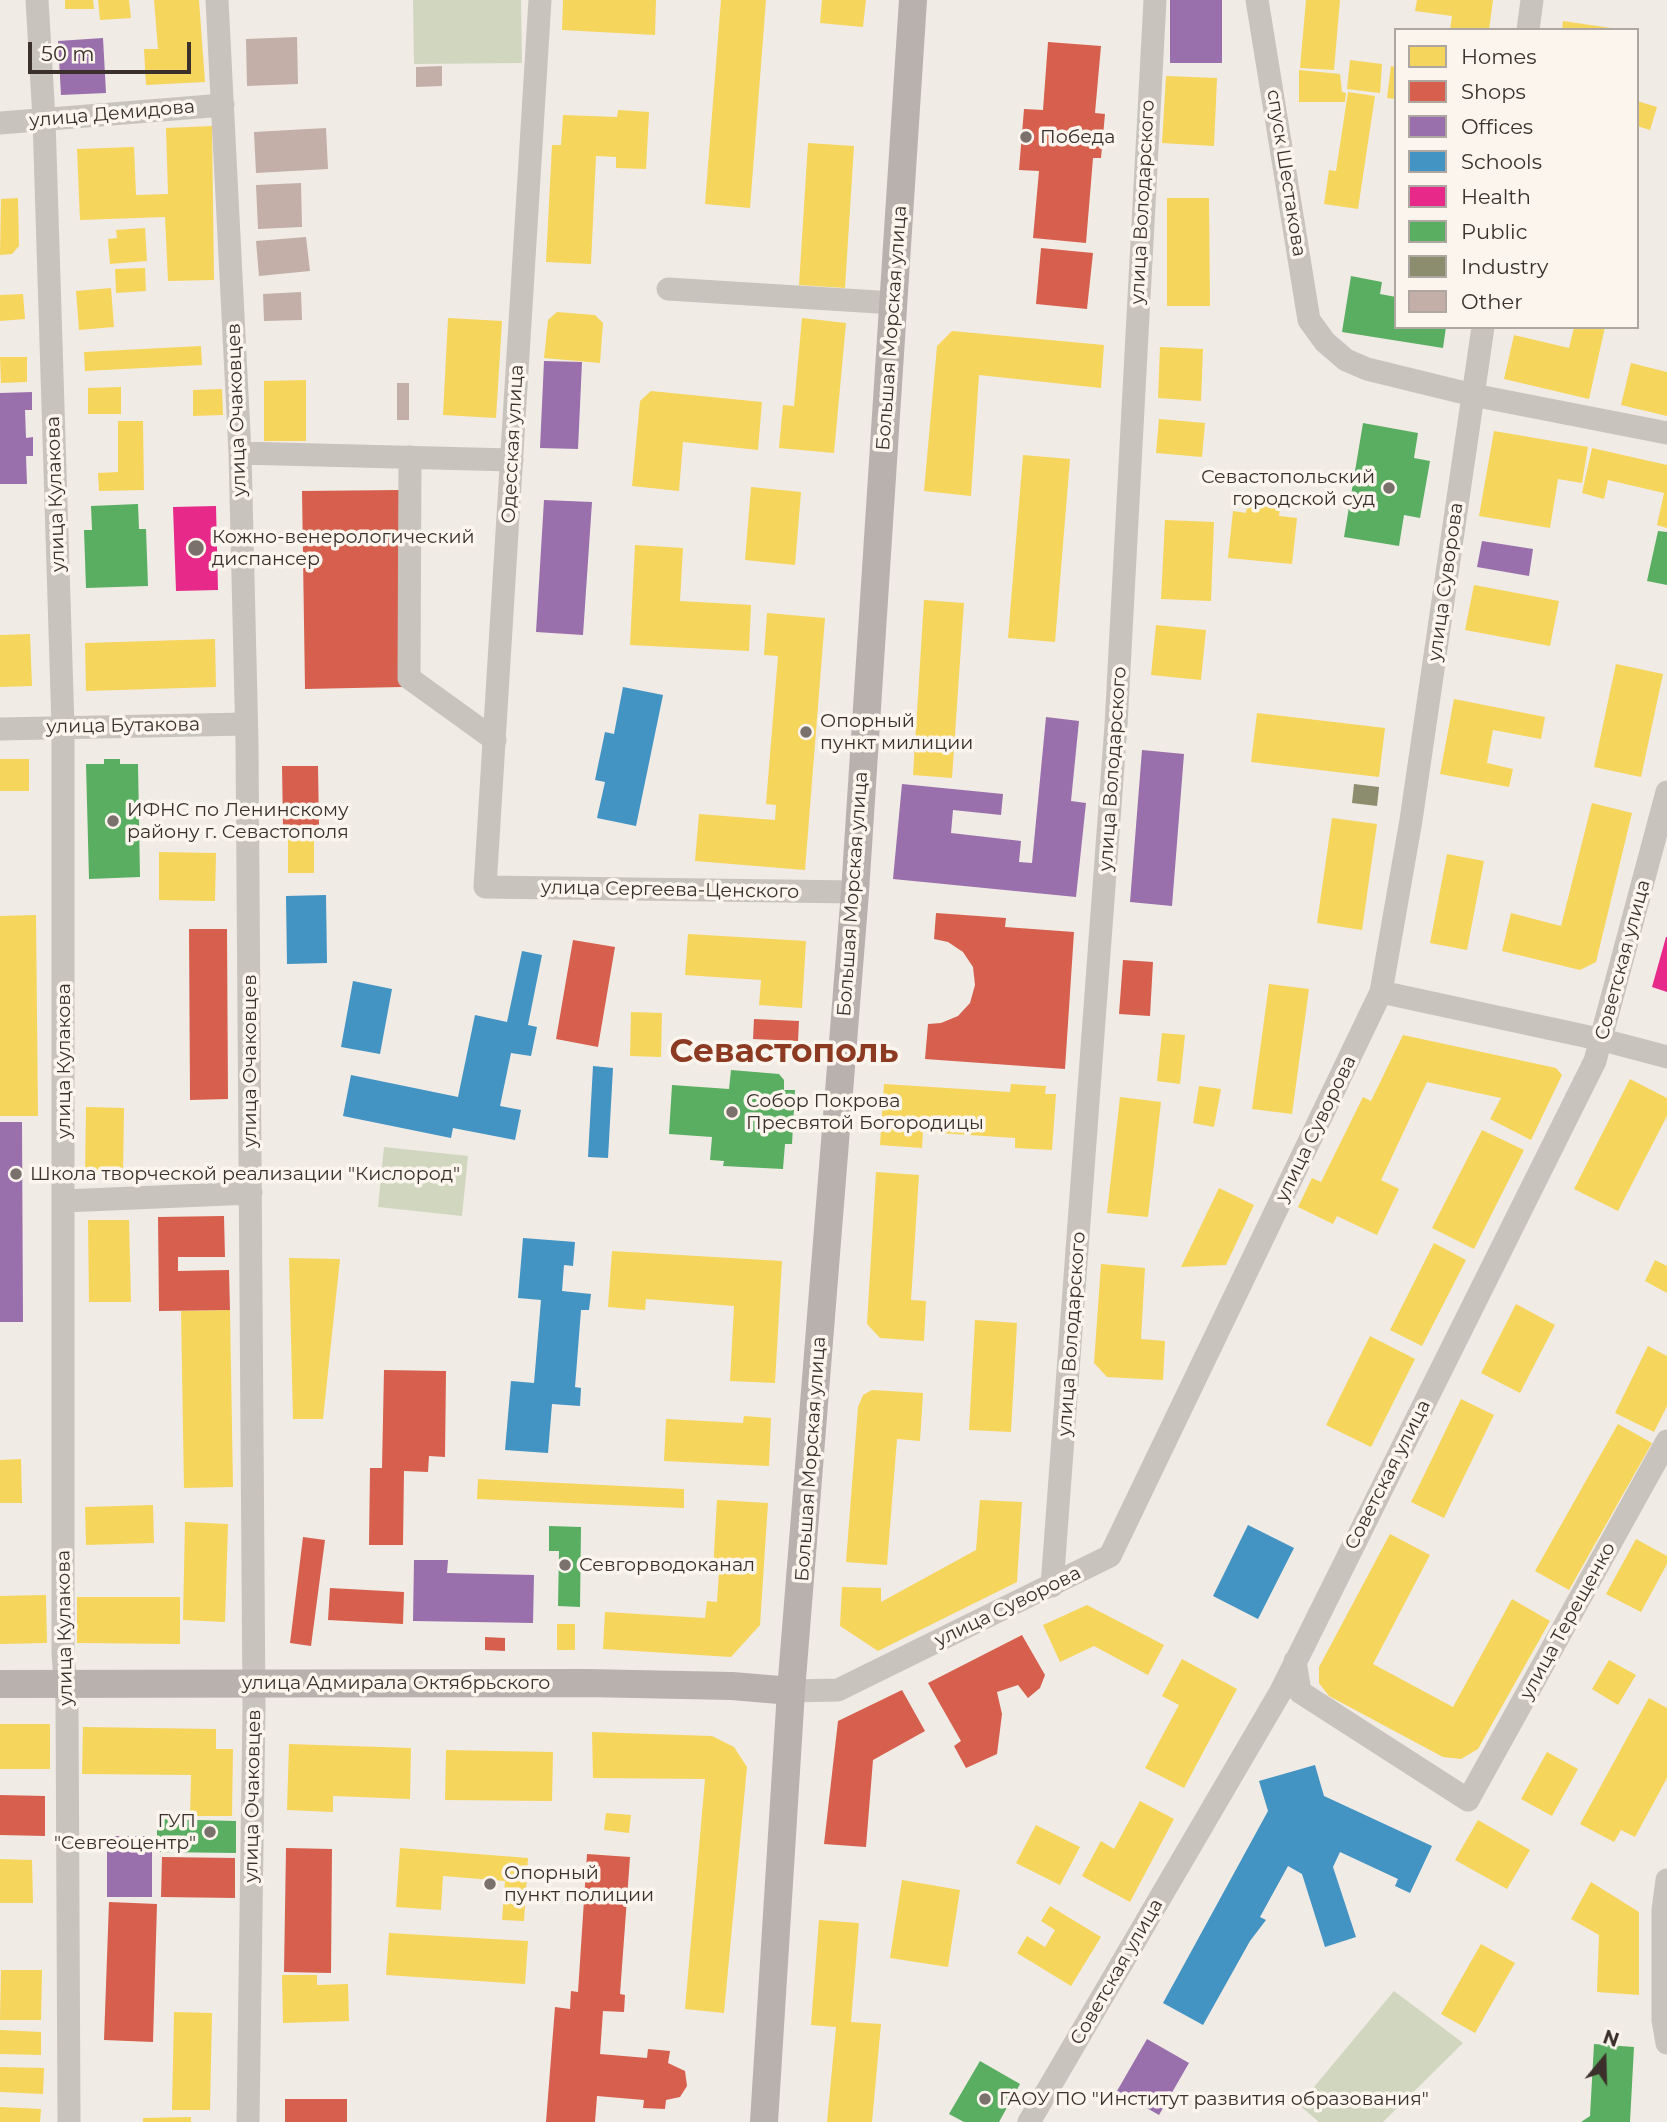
<!DOCTYPE html>
<meta charset="utf-8">
<style>
body{margin:0}
#map{position:relative;width:1667px;height:2122px;overflow:hidden;background:#f0ebe5;font-family:Montserrat,sans-serif}
canvas{display:block}
.legend{position:absolute;left:1394px;top:28px;width:245px;height:301px;box-sizing:border-box;background:#fbf5ee;border:2px solid #aea6a0;margin:0;padding:9px 12px;list-style:none;font-size:21px;color:#3b302b}
.legend li{display:flex;align-items:center;gap:14px;height:35px}
.legend b{width:35px;border:2px solid #aea6a0}
.north{position:absolute;left:1569px;top:2024px;width:70px;height:70px;-webkit-text-stroke:5px #fbf5ee;paint-order:stroke;rotate:19deg;font-size:19px;font-weight:700;line-height:28px;text-align:center;color:#3b302b}
.north::after{content:'';display:block;margin:auto;width:24px;height:32px;background:#3b302b;clip-path:polygon(50% 0,100% 100%,50% 72%,0 100%)}
.scale{position:absolute;left:28px;top:42px;width:163px;height:32px;box-sizing:border-box;border:4px solid #3b302b;border-top:0;padding-left:9px;font-size:21px;line-height:24px;white-space:nowrap;color:#3b302b;-webkit-text-stroke:5px #fbf5ee;paint-order:stroke}
</style>
<div id="map">
<canvas width="1667" height="2122"></canvas>
<ul class="legend">
<li><b style="height:19px;background:#f6d55c"></b>Homes</li>
<li><b style="height:19px;background:#d6604d"></b>Shops</li>
<li><b style="height:19px;background:#9970ab"></b>Offices</li>
<li><b style="height:19px;background:#4393c3"></b>Schools</li>
<li><b style="height:19px;background:#e7298a"></b>Health</li>
<li><b style="height:19px;background:#5aae61"></b>Public</li>
<li><b style="height:19px;background:#8c8c6e"></b>Industry</li>
<li><b style="height:19px;background:#c3afa7"></b>Other</li>
</ul>
<div class="north">N</div>
<div class="scale">50 m</div>
</div>
<script>
const ctx = document.querySelector('canvas').getContext('2d');
ctx.lineJoin = 'round';
function fill(path, color) { ctx.fillStyle = color; ctx.fill(path, 'evenodd'); }
const toPath = rows => new Path2D(rows.map(r => 'M' + r).join(''));
function strokePath(path, color, width, dash) { ctx.strokeStyle = color; ctx.lineWidth = width; ctx.lineCap = dash ? 'butt' : 'round'; ctx.setLineDash(dash || []); ctx.stroke(path); }
function write(font, color, halo, rows, align = 'center') {
  ctx.font = font + ' Montserrat,sans-serif'; ctx.lineWidth = 7; ctx.setLineDash([]); ctx.textBaseline = 'middle'; ctx.strokeStyle = halo; ctx.fillStyle = color; for (const [text, x, y, turn = 0] of rows) {
    ctx.save(); ctx.translate(x, y); ctx.rotate((+turn || 0) * Math.PI / 180); ctx.textAlign = isNaN(turn) ? turn : align; if (halo) ctx.strokeText(text, 0, 0); ctx.fillText(text, 0, 0); ctx.restore();
  }
}
fill(toPath([
 [413,0,521,0,522,63,414,64],
 [384,1147,468,1156,462,1216,378,1207],
 [1394,1991,1463,2043,1383,2122,1319,2122,1299,2105]
]), '#d1d6bf');
fill(toPath([
 [65,0,93,0,94,9,65,9],
 [98,0,129,0,131,18,100,20],
 [154,0,199,0,205,82,146,85,144,49,158,49],
 [563,0,656,0,655,35,562,30],
 [721,0,766,0,750,208,705,204],
 [822,0,866,0,863,27,820,23],
 [1306,0,1340,0,1334,70,1300,68],
 [1417,0,1493,0,1489,30,1450,30,1452,16,1415,11],
 [1563,21,1611,28,1610,30,1562,30],
 [1350,60,1382,64,1380,93,1347,89],
 [1391,66,1396,67,1396,99,1387,98],
 [1299,70,1340,74,1342,92,1346,93,1345,102,1299,102],
 [1166,76,1217,78,1214,146,1162,143],
 [1348,92,1375,96,1358,209,1324,204,1329,170,1336,171],
 [1637,101,1657,107,1650,130,1637,126],
 [618,110,649,112,646,169,616,168,616,157,596,156,591,264,546,262,552,145,561,145,563,115,617,117],
 [212,126,214,280,168,281,165,217,80,220,77,149,134,147,136,195,168,194,166,128],
 [808,143,854,146,845,288,799,285],
 [18,198,19,246,12,254,0,255,1,199],
 [1167,198,1209,198,1210,306,1167,306],
 [145,228,147,261,110,264,108,239,117,238,116,230],
 [145,268,146,291,116,293,115,269],
 [111,288,114,327,79,330,76,291],
 [23,294,25,319,0,321,0,295],
 [557,312,595,315,603,323,600,363,544,358,548,320],
 [448,318,502,321,496,418,443,415],
 [802,318,846,323,834,453,779,448,783,405,794,406],
 [1574,327,1605,327,1589,399,1504,379,1514,335,1569,348],
 [952,331,1104,345,1101,388,979,375,971,496,924,491,937,346],
 [201,346,202,365,85,371,84,352],
 [1160,347,1203,349,1201,401,1158,398],
 [0,357,27,357,27,382,1,383],
 [1631,363,1667,372,1667,416,1621,405],
 [306,380,306,441,264,441,264,381],
 [121,387,121,414,88,414,88,388],
 [222,389,223,415,193,416,193,390],
 [651,391,762,402,758,450,683,442,679,491,632,486,640,401],
 [1159,419,1205,423,1202,457,1156,453],
 [118,421,143,421,144,490,99,491,98,473,118,472],
 [1494,431,1588,447,1582,483,1558,479,1550,528,1479,516],
 [1592,448,1667,465,1667,528,1657,525,1664,493,1608,480,1604,499,1582,493],
 [1023,455,1070,459,1055,642,1008,638],
 [751,487,801,492,795,565,745,560],
 [1248,498,1281,501,1279,516,1297,518,1292,564,1228,558,1233,511,1246,513],
 [1165,520,1214,522,1211,601,1161,599],
 [635,545,683,548,680,601,751,605,749,651,630,645],
 [1474,585,1559,601,1550,646,1465,630],
 [924,600,964,603,952,778,913,775],
 [767,613,825,618,805,870,695,861,699,814,775,820,776,805,766,804,778,656,764,655],
 [1156,625,1206,630,1201,680,1151,675],
 [30,634,32,686,0,687,0,635],
 [215,639,216,687,86,691,85,643],
 [1616,664,1663,674,1641,777,1594,767],
 [1454,699,1545,717,1541,739,1493,730,1487,763,1513,769,1509,787,1440,774],
 [1257,713,1385,728,1379,777,1251,762],
 [0,759,29,759,29,791,0,791],
 [1592,803,1632,813,1596,962,1580,970,1502,951,1511,913,1561,926],
 [1332,818,1377,824,1362,930,1317,923],
 [314,834,314,873,288,873,288,835],
 [159,852,216,853,215,901,159,900],
 [1447,854,1484,861,1467,950,1430,943],
 [36,915,38,1116,0,1116,0,916],
 [688,934,806,941,802,1008,759,1005,761,980,685,975],
 [1269,984,1309,989,1292,1114,1252,1109],
 [631,1012,662,1013,661,1057,630,1056],
 [1162,1033,1185,1035,1180,1084,1157,1081],
 [1403,1035,1556,1068,1562,1075,1531,1140,1490,1119,1501,1098,1427,1082,1381,1180,1399,1189,1377,1235,1337,1216,1333,1224,1298,1207,1312,1178,1321,1182,1363,1097,1371,1101],
 [1630,1079,1667,1098,1667,1116,1618,1211,1574,1189],
 [884,1084,1010,1092,1011,1084,1046,1086,1045,1094,1056,1094,1052,1150,1015,1148,1015,1138,923,1132,922,1148,880,1145],
 [1199,1086,1221,1089,1214,1127,1193,1123],
 [1120,1097,1161,1102,1148,1217,1107,1213],
 [86,1107,124,1108,123,1174,85,1173],
 [1482,1130,1524,1150,1474,1249,1432,1228],
 [876,1172,919,1175,911,1300,926,1301,924,1341,880,1338,867,1324],
 [1219,1188,1254,1205,1226,1265,1181,1267],
 [88,1220,129,1220,131,1302,89,1302],
 [1434,1243,1466,1260,1422,1346,1390,1330],
 [612,1251,782,1261,775,1383,730,1381,734,1306,646,1299,645,1310,608,1307],
 [289,1258,340,1259,323,1419,293,1419],
 [1655,1260,1667,1266,1667,1293,1645,1281],
 [1101,1264,1145,1268,1141,1339,1165,1341,1163,1380,1107,1377,1094,1363],
 [1516,1304,1555,1325,1520,1393,1481,1373],
 [230,1310,233,1487,184,1488,181,1311],
 [975,1320,1017,1323,1011,1432,969,1430],
 [1370,1336,1415,1359,1371,1447,1326,1425],
 [1648,1346,1667,1356,1667,1406,1654,1432,1615,1413],
 [872,1390,923,1393,920,1441,897,1439,887,1565,846,1562,858,1407,863,1395],
 [1461,1399,1494,1415,1444,1518,1411,1502],
 [744,1416,771,1418,769,1466,664,1461,666,1419,743,1423],
 [1618,1424,1652,1443,1569,1590,1535,1571],
 [21,1459,22,1503,0,1503,0,1460],
 [478,1479,684,1489,684,1508,477,1499],
 [717,1500,768,1503,760,1625,731,1657,603,1649,605,1612,705,1618,707,1601,717,1602,719,1572,713,1571],
 [980,1500,1022,1502,1017,1582,878,1651,840,1626,842,1587,881,1588,881,1602,976,1550],
 [153,1505,154,1543,86,1545,85,1507],
 [185,1522,228,1524,225,1622,183,1620],
 [1390,1534,1430,1555,1373,1664,1453,1707,1512,1599,1550,1621,1478,1749,1461,1759,1443,1757,1329,1696,1319,1683,1319,1667],
 [1636,1539,1667,1556,1667,1564,1641,1612,1606,1594],
 [46,1595,47,1643,0,1644,0,1596],
 [77,1597,180,1597,180,1644,77,1643],
 [1087,1605,1164,1645,1148,1675,1094,1646,1060,1662,1043,1625],
 [557,1624,575,1624,575,1650,557,1650],
 [1182,1659,1237,1689,1184,1788,1145,1768,1179,1705,1162,1696],
 [1609,1660,1636,1675,1618,1705,1592,1689],
 [1649,1698,1667,1708,1667,1778,1635,1837,1621,1830,1614,1842,1580,1824],
 [0,1724,50,1724,50,1769,0,1769],
 [83,1727,216,1729,216,1749,233,1749,232,1816,190,1816,191,1775,82,1774],
 [592,1732,712,1736,734,1747,747,1767,724,2013,685,2009,705,1779,593,1778],
 [289,1744,411,1748,410,1799,333,1796,333,1812,287,1810],
 [446,1750,553,1752,552,1801,445,1800],
 [1547,1752,1578,1769,1552,1816,1521,1799],
 [1140,1801,1174,1819,1130,1902,1082,1876,1101,1841,1114,1849],
 [606,1813,631,1815,629,1833,604,1830],
 [1478,1820,1530,1850,1507,1889,1455,1860],
 [1036,1825,1080,1847,1060,1885,1016,1863],
 [400,1848,528,1858,524,1921,502,1920,505,1881,443,1876,441,1910,396,1907],
 [0,1859,32,1860,33,1903,0,1903],
 [902,1880,960,1890,948,1967,890,1958],
 [1591,1882,1639,1912,1639,1995,1597,1992,1599,1935,1571,1919],
 [1050,1906,1101,1937,1071,1986,1017,1953,1027,1936,1045,1947,1055,1930,1041,1921],
 [819,1920,859,1923,851,2022,881,2024,872,2122,827,2122,836,2027,811,2025],
 [389,1933,528,1941,525,1984,386,1975],
 [1481,1944,1515,1963,1475,2033,1441,2014],
 [1,1970,42,1970,41,2020,0,2020],
 [282,1975,317,1975,317,1985,348,1984,349,2021,283,2023],
 [174,2012,212,2013,210,2110,172,2110],
 [0,2030,41,2032,41,2055,0,2054],
 [0,2067,44,2068,43,2094,0,2092],
 [0,2107,41,2109,40,2122,0,2122],
 [191,2117,191,2122,143,2122,143,2118]
]), '#f6d55c');
fill(toPath([
 [1048,42,1101,46,1095,113,1105,114,1101,158,1093,158,1086,243,1033,238,1039,171,1019,170,1024,109,1043,110],
 [1041,248,1093,253,1087,309,1036,304],
 [399,490,402,687,305,689,302,491],
 [282,766,318,766,319,825,283,826],
 [936,913,1006,918,1005,927,1074,932,1065,1069,925,1059,928,1024,941,1023,958,1016,970,1003,975,985,973,967,963,952,948,942,934,939],
 [189,929,227,929,228,1099,190,1100],
 [573,940,615,947,598,1047,556,1039],
 [1123,960,1153,962,1150,1016,1119,1014],
 [754,1019,799,1021,798,1041,753,1039],
 [224,1216,225,1257,178,1257,178,1271,229,1270,230,1310,159,1311,158,1217],
 [384,1370,446,1371,445,1457,429,1456,428,1472,404,1471,403,1545,369,1545,370,1468,382,1468],
 [303,1537,325,1540,311,1646,290,1643],
 [330,1588,404,1592,403,1624,328,1620],
 [1022,1635,1045,1675,1040,1688,1028,1698,1018,1685,997,1692,1002,1714,997,1754,966,1768,954,1746,961,1741,928,1683],
 [485,1637,505,1638,505,1651,485,1650],
 [902,1690,925,1731,873,1760,866,1847,824,1844,838,1721],
 [0,1795,45,1796,45,1836,0,1835],
 [286,1848,332,1849,331,1973,284,1972],
 [587,1854,630,1857,620,1994,625,1995,624,2012,603,2011,600,2054,647,2058,648,2049,670,2051,668,2063,685,2071,687,2086,680,2097,666,2100,665,2109,643,2108,644,2100,597,2096,595,2122,546,2122,555,2007,570,2009,571,1991,578,1992],
 [162,1857,235,1858,235,1898,161,1897],
 [109,1902,157,1904,153,2042,104,2040],
 [285,2099,347,2099,347,2122,285,2122]
]), '#d6604d');
fill(toPath([
 [1170,0,1222,0,1222,63,1170,63],
 [103,38,106,93,61,95,58,41],
 [544,361,582,362,578,449,540,448],
 [32,392,32,410,25,410,26,438,33,437,33,456,26,456,27,484,0,484,0,393],
 [544,500,592,502,583,635,536,632],
 [1482,541,1533,549,1529,576,1477,567],
 [1046,717,1079,721,1071,801,1086,803,1076,897,893,879,902,784,1003,794,1001,815,953,810,951,833,1021,841,1019,862,1032,863],
 [1142,750,1184,754,1172,906,1130,902],
 [0,1122,22,1122,23,1322,0,1322],
 [414,1560,448,1560,447,1573,534,1575,533,1623,413,1621],
 [107,1836,152,1836,152,1897,107,1897],
 [1147,2039,1189,2063,1159,2115,1117,2091]
]), '#9970ab');
fill(toPath([
 [623,687,663,695,636,826,597,818,605,782,595,780,605,732,614,734],
 [326,895,327,963,287,964,286,896],
 [522,951,542,955,528,1025,537,1027,531,1056,511,1053,500,1106,521,1110,515,1140,453,1128,451,1138,343,1116,351,1075,458,1097,475,1015,507,1022],
 [353,981,392,989,380,1054,341,1047],
 [593,1066,613,1068,608,1158,588,1157],
 [523,1238,575,1242,573,1266,564,1265,562,1291,591,1294,589,1310,581,1310,575,1387,581,1388,580,1406,552,1404,548,1453,505,1450,511,1381,534,1383,541,1300,518,1298],
 [1248,1525,1294,1548,1258,1619,1213,1596],
 [1315,1765,1324,1796,1432,1846,1410,1893,1395,1886,1398,1879,1340,1852,1333,1867,1356,1937,1325,1947,1302,1874,1288,1866,1260,1917,1266,1920,1250,1941,1203,2025,1163,2003,1268,1811,1259,1781]
]), '#4393c3');
fill(toPath([
 [216,506,218,590,176,591,173,507],
 [1666,937,1667,937,1667,992,1652,987]
]), '#e7298a');
fill(toPath([
 [1351,276,1382,282,1380,294,1396,297,1396,327,1446,327,1443,348,1342,332],
 [1363,423,1418,433,1414,458,1430,461,1420,518,1404,515,1399,546,1344,537],
 [138,504,139,529,146,529,148,586,86,588,84,530,92,530,91,506],
 [1658,531,1667,532,1667,585,1647,581],
 [104,759,120,759,120,764,138,764,140,877,89,879,86,764,104,764],
 [731,1070,779,1074,784,1080,784,1090,795,1090,792,1144,785,1144,783,1169,723,1166,724,1161,710,1160,712,1137,669,1134,672,1085,729,1089],
 [549,1526,581,1527,580,1607,558,1606,559,1551,549,1551],
 [157,1819,236,1821,236,1853,157,1852],
 [1594,2044,1634,2047,1630,2122,1581,2122,1590,2116],
 [980,2061,1020,2084,999,2122,964,2122,949,2114]
]), '#5aae61');
fill(toPath([
 [1354,784,1379,787,1377,806,1352,803]
]), '#8c8c6e');
fill(toPath([
 [297,37,298,84,247,86,246,39],
 [442,66,442,86,416,87,416,67],
 [326,128,328,169,256,173,254,132],
 [301,183,302,227,258,229,256,185],
 [306,237,310,271,259,276,256,241],
 [301,292,302,320,264,321,263,294],
 [397,383,409,383,409,420,397,420]
]), '#c3afa7');
strokePath(toPath([
 [37,0,44,119,63,727,63,1654,67,1702,69,2122],
 [217,0,240,453,247,743,254,1707,248,2122],
 [540,0,485,887,855,892],
 [1257,0,1309,320,1325,342,1346,360,1367,369,1473,395,1667,433],
 [1528,30,1532,0],
 [0,123,223,105],
 [668,289,894,303],
 [240,453,512,460],
 [410,457,409,678,495,740],
 [0,729,246,724],
 [1381,992,1603,1040,1667,1057],
 [64,1201,251,1193],
 [1052,1586,1116,725,1155,0],
 [1295,1661,1300,1692,1468,1800,1667,1441],
 [791,1691,838,1690,1110,1556,1381,992,1411,820,1483,327],
 [1667,1880,1663,1910,1663,2020,1667,2043],
 [1029,2122,1281,1691,1595,1061,1667,792]
]), '#c9c3be', 23);
strokePath(toPath([
 [0,1684,586,1683,732,1686,791,1691],
 [764,2122,791,1691,855,892,913,0]
]), '#b8b1ad', 28);
for (const [x, y, r, color] of [
 [1026,137,7,"#7a716c"],
 [1389,488,7,"#7a716c"],
 [196,548,9,"#7a716c"],
 [806,732,7,"#7a716c"],
 [113,821,7,"#7a716c"],
 [732,1112,7,"#7a716c"],
 [16,1174,7,"#7a716c"],
 [565,1565,7,"#7a716c"],
 [210,1832,7,"#7a716c"],
 [490,1884,7,"#7a716c"],
 [985,2099,7,"#7a716c"]
]) { const dot = new Path2D(); dot.arc(x, y, r, 0, 2 * Math.PI); ctx.fillStyle = color; ctx.fill(dot); strokePath(dot, '#fbf5ee', 2.5); }
write('19px', '#3b302b', '#fbf5ee', [
 ["улица Демидова",112,114,-5],
 ["спуск Шестакова",1286,173,81],
 ["улица Володарского",1143,202,-87],
 ["Большая Морская улица",892,328,-86],
 ["улица Очаковцев",237,410,-92],
 ["Одесская улица",513,444,-87],
 ["улица Кулакова",56,494,-92],
 ["улица Суворова",1446,582,-82],
 ["улица Бутакова",123,726,-1],
 ["улица Володарского",1113,769,-86],
 ["улица Сергеева-Ценского",670,890,1],
 ["Большая Морская улица",853,894,-86],
 ["Советская улица",1623,960,-75],
 ["улица Кулакова",64,1061,-90],
 ["улица Очаковцев",250,1061,-90],
 ["улица Суворова",1316,1129,-64],
 ["улица Володарского",1072,1334,-86],
 ["Большая Морская улица",811,1459,-86],
 ["Советская улица",1388,1475,-63],
 ["улица Суворова",1008,1607,-26],
 ["улица Терещенко",1568,1621,-61],
 ["улица Кулакова",65,1628,-91],
 ["улица Адмирала Октябрьского",396,1683],
 ["улица Очаковцев",253,1796,-89],
 ["Советская улица",1117,1972,-60]
]);
write('19px', '#3b302b', '#fbf5ee', [
 ["Победа",1040,137],
 ["Севастопольский",1375,477,"right"],
 ["городской суд",1375,499,"right"],
 ["Кожно-венерологический",212,537],
 ["диспансер",212,559],
 ["Опорный",820,721],
 ["пункт милиции",820,743],
 ["ИФНС по Ленинскому",127,810],
 ["району г. Севастополя",127,832],
 ["Собор Покрова",746,1101],
 ["Пресвятой Богородицы",746,1123],
 ["Школа творческой реализации \"Кислород\"",30,1174],
 ["Севгорводоканал",579,1565],
 ["ГУП",196,1821,"right"],
 ["\"Севгеоцентр\"",196,1843,"right"],
 ["Опорный",504,1873],
 ["пункт полиции",504,1895],
 ["ГАОУ ПО \"Институт развития образования\"",999,2099]
], 'left');
write('bold 33px', '#8c3b22', '#fbf5ee', [
 ["Севастополь",784,1052]
]);
</script>
